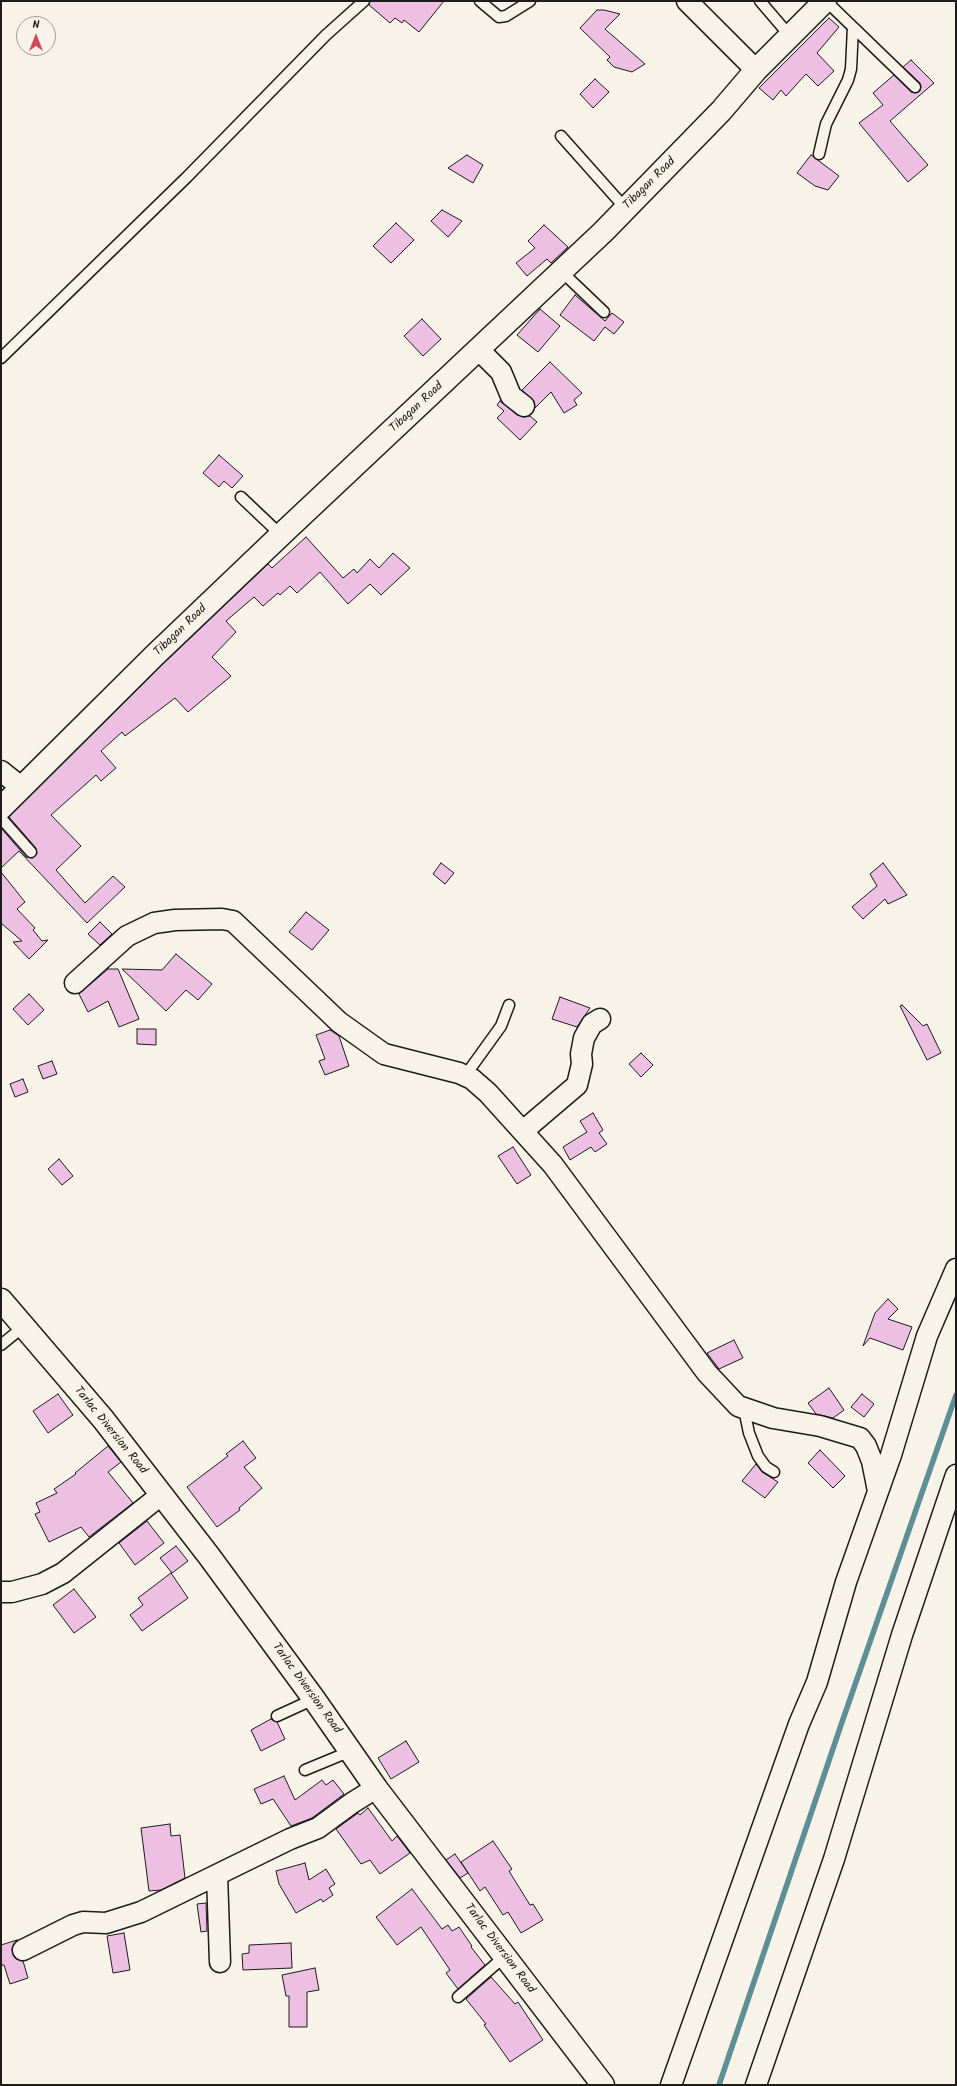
<!DOCTYPE html>
<style>
body{margin:0}
#map{position:relative;width:957px;height:2086px;overflow:hidden;background:#f7f3e8;font-family:Kalam,sans-serif}
canvas{display:block}
.frame{position:absolute;inset:0;border:2px solid #1c1c1c;pointer-events:none}
.north{position:absolute;left:16px;top:16px;width:40px;height:40px;box-sizing:border-box;background:#f7f3e8;border:1px solid #9f9d96;border-radius:50%;rotate:0deg;font-size:11px;font-weight:700;line-height:16px;text-align:center;color:#1c1c1c}
.north::after{content:'';display:block;margin:auto;width:14px;height:18px;background:#d1495b;clip-path:polygon(50% 0,100% 100%,50% 72%,0 100%)}
</style>
<div id="map">
<canvas width="957" height="2086"></canvas>
<div class="frame"></div>
<div class="north">N</div>
</div>
<script>
const ctx = document.querySelector('canvas').getContext('2d');
ctx.lineJoin = 'round';
const toPath = rows => new Path2D(rows.map(r => 'M' + r).join(''));
function strokePath(path, color, width, dash) { ctx.strokeStyle = color; ctx.lineWidth = width; ctx.lineCap = dash ? 'butt' : 'round'; ctx.setLineDash(dash || []); ctx.stroke(path); }
function fill(path, color) { ctx.fillStyle = color; ctx.fill(path, 'evenodd'); }
function write(font, color, halo, rows, align = 'center') {
  ctx.font = font + ' Kalam,sans-serif'; ctx.lineWidth = 3.5; ctx.setLineDash([]); ctx.textBaseline = 'middle'; ctx.strokeStyle = halo; ctx.fillStyle = color; for (const [text, x, y, turn = 0] of rows) {
    ctx.save(); ctx.translate(x, y); ctx.rotate((+turn || 0) * Math.PI / 180); ctx.textAlign = isNaN(turn) ? turn : align; if (halo) ctx.strokeText(text, 0, 0); ctx.fillText(text, 0, 0); ctx.restore();
  }
}
strokePath(toPath([
 [719,2085,841,1725,956,1395]
]), '#5f8f96', 5.5);
const building = toPath([
 [370,1,444,1,419,32,404,20,402,23,395,18,390,23,369,5,370,1],
 [597,10,604,10,620,14,605,29,645,64,632,72,614,67,607,60,610,57,580,28,597,10],
 [829,18,839,27,817,53,834,71,818,86,806,74,786,96,781,90,773,100,759,88,829,18],
 [911,60,934,83,890,121,928,165,908,182,859,123,883,105,873,93,894,75,911,92,916,93,920,91,921,86,920,83,903,67,911,60],
 [595,79,609,92,593,108,580,94,595,79],
 [467,155,483,165,473,183,448,168,467,155],
 [811,155,839,176,828,190,815,186,797,173,811,155],
 [442,210,462,221,448,237,431,221,442,210],
 [396,223,414,240,391,263,373,246,396,223],
 [544,225,568,247,551,263,547,259,527,276,516,263,535,248,528,241,544,225],
 [575,295,605,321,612,313,624,322,614,334,605,327,594,341,560,315,575,295],
 [540,309,560,326,538,352,517,335,540,309],
 [422,319,441,339,423,356,404,336,422,319],
 [550,362,582,393,574,400,577,405,564,413,551,392,535,408,534,401,522,390,550,362],
 [500,401,517,415,523,417,530,416,537,422,520,440,497,418,504,411,497,405,500,401],
 [219,455,243,476,232,488,224,481,219,487,203,473,219,455],
 [306,537,343,578,354,569,357,573,370,559,379,568,393,553,410,568,381,595,370,584,348,604,320,572,297,593,290,586,280,595,278,593,263,606,254,597,226,621,236,632,212,657,231,676,188,712,175,698,125,736,122,732,101,751,116,768,101,781,96,775,51,815,81,846,56,870,85,903,113,876,125,887,87,923,19,851,1,868,1,828,26,857,33,858,37,854,36,848,9,817,163,664,268,564,272,568,306,537],
 [441,863,454,873,445,884,433,874,441,863],
 [883,863,907,895,888,904,885,899,863,919,852,907,877,886,870,874,883,863],
 [1,872,25,902,17,909,35,928,33,930,42,941,48,940,29,959,13,942,22,941,1,923,1,872],
 [306,912,329,930,312,950,289,932,306,912],
 [100,922,112,934,100,945,88,934,100,922],
 [176,954,212,984,198,1000,186,990,166,1011,122,969,162,970,176,954],
 [108,969,118,969,139,1019,119,1027,108,1001,88,1012,79,994,108,969],
 [29,994,44,1010,28,1025,13,1009,29,994],
 [560,997,590,1008,577,1027,552,1019,560,997],
 [902,1005,923,1026,927,1024,941,1053,927,1060,900,1006,902,1005],
 [137,1029,156,1029,156,1045,137,1044,137,1029],
 [330,1030,339,1036,349,1066,325,1075,319,1061,325,1059,316,1035,330,1030],
 [641,1053,653,1065,641,1077,629,1064,641,1053],
 [52,1061,57,1074,43,1079,38,1066,52,1061],
 [23,1079,28,1092,15,1097,10,1084,23,1079],
 [593,1113,603,1130,599,1133,607,1144,595,1152,591,1147,570,1160,563,1147,587,1132,580,1121,593,1113],
 [513,1147,531,1175,517,1184,498,1156,513,1147],
 [59,1159,73,1176,62,1185,48,1169,59,1159],
 [888,1299,898,1309,888,1319,912,1327,903,1350,870,1338,863,1346,875,1313,888,1299],
 [734,1340,743,1358,719,1369,707,1353,734,1340],
 [829,1388,844,1410,833,1418,816,1414,808,1403,829,1388],
 [58,1394,73,1415,48,1433,33,1411,58,1394],
 [862,1394,874,1404,864,1417,851,1407,862,1394],
 [243,1441,256,1458,244,1467,262,1488,239,1508,240,1510,217,1527,187,1487,228,1456,226,1454,243,1441],
 [108,1446,121,1462,108,1472,133,1503,89,1537,81,1527,49,1542,35,1514,40,1512,36,1503,57,1493,54,1489,76,1474,75,1473,108,1446],
 [820,1450,845,1476,833,1488,808,1463,820,1450],
 [756,1464,762,1472,778,1482,765,1498,742,1481,756,1464],
 [147,1521,164,1543,135,1565,119,1543,147,1521],
 [176,1546,188,1561,172,1573,160,1558,176,1546],
 [171,1573,188,1598,142,1631,130,1615,143,1605,138,1598,171,1573],
 [74,1589,96,1617,74,1633,53,1605,74,1589],
 [271,1719,277,1722,285,1739,261,1751,251,1730,271,1719],
 [406,1741,419,1762,391,1779,378,1758,406,1741],
 [284,1776,295,1800,322,1780,326,1785,333,1780,344,1794,312,1818,291,1826,273,1799,261,1804,254,1789,284,1776],
 [368,1808,392,1841,397,1836,410,1853,380,1874,370,1860,361,1864,336,1829,358,1813,360,1815,368,1808],
 [170,1824,171,1836,180,1835,185,1878,161,1890,149,1891,141,1828,170,1824],
 [493,1841,512,1869,509,1871,530,1905,533,1904,543,1920,521,1933,508,1912,503,1915,485,1887,480,1891,461,1862,493,1841],
 [455,1854,468,1873,460,1878,446,1860,455,1854],
 [305,1863,309,1880,326,1869,335,1884,329,1888,333,1895,323,1902,321,1899,296,1913,279,1884,276,1871,305,1863],
 [412,1889,442,1929,448,1925,452,1931,459,1927,472,1946,471,1947,485,1965,458,1989,446,1973,450,1970,421,1927,397,1945,376,1917,412,1889],
 [206,1903,207,1931,201,1932,197,1904,206,1903],
 [124,1933,130,1970,113,1973,107,1936,124,1933],
 [17,1940,12,1949,13,1955,16,1959,23,1961,28,1978,10,1984,4,1965,1,1965,1,1945,17,1940],
 [291,1943,292,1968,243,1970,242,1954,249,1953,249,1945,291,1943],
 [315,1968,319,1990,307,1992,307,2027,289,2027,289,1996,286,1996,282,1975,315,1968],
 [491,1977,515,2004,518,2002,543,2040,510,2062,484,2025,486,2024,466,1999,491,1977]
]);
fill(building, '#ecbfe3');
strokePath(building, '#1c1c1c', 1);
const service = toPath([
 [480,1,499,17,506,16,530,1],
 [760,1,790,36],
 [826,1,915,87],
 [561,136,626,209],
 [819,154,826,124,848,80,851,69,853,27],
 [560,270,604,312],
 [1,358,187,177,326,35,364,1],
 [241,497,281,535],
 [1,818,31,852],
 [465,1076,501,1026,509,1005],
 [1,1345,23,1327],
 [744,1409,749,1433,758,1456,766,1467,774,1472],
 [277,1716,314,1699],
 [305,1770,351,1751],
 [458,1997,504,1957]
]);
const minor = toPath([
 [687,1,756,70],
 [479,350,501,372,511,396,524,406],
 [1,771,21,787],
 [75,983,127,936,154,923,175,920,222,919,233,921,339,1022,384,1054,459,1073,472,1079,488,1093,553,1165,707,1373,738,1406,773,1418,820,1426,860,1438,866,1446,872,1461,878,1491],
 [523,1131,577,1085,582,1064,581,1054,584,1038,592,1024,600,1019],
 [1,1592,12,1592,42,1584,63,1573,161,1495],
 [217,1875,220,1962],
 [23,1950,73,1925,83,1922,106,1923,141,1912,290,1839,318,1828,352,1803,376,1788],
 [671,2085,799,1724,817,1682,846,1582,891,1455,927,1336,956,1269],
 [756,2085,834,1859,902,1635,956,1475]
]);
const secondary = toPath([
 [1,808,155,655,285,531,603,232,721,111,756,70,825,1],
 [1,1300,103,1419,209,1556,314,1699,376,1788,603,2085]
]);
strokePath(service, '#1c1c1c', 13);
strokePath(minor, '#1c1c1c', 23);
strokePath(secondary, '#1c1c1c', 25);
strokePath(service, '#f7f3e8', 10);
strokePath(minor, '#f7f3e8', 20);
strokePath(secondary, '#f7f3e8', 22);
write('12px', '#1c1c1c', '#f7f3e8', [
 ["Tibagan Road",650,184,-45],
 ["Tibagan Road",417,408,-43],
 ["Tibagan Road",181,631,-44],
 ["Tarlac Diversion Road",110,1431,51],
 ["Tarlac Diversion Road",306,1689,54],
 ["Tarlac Diversion Road",499,1949,53]
]);
</script>
